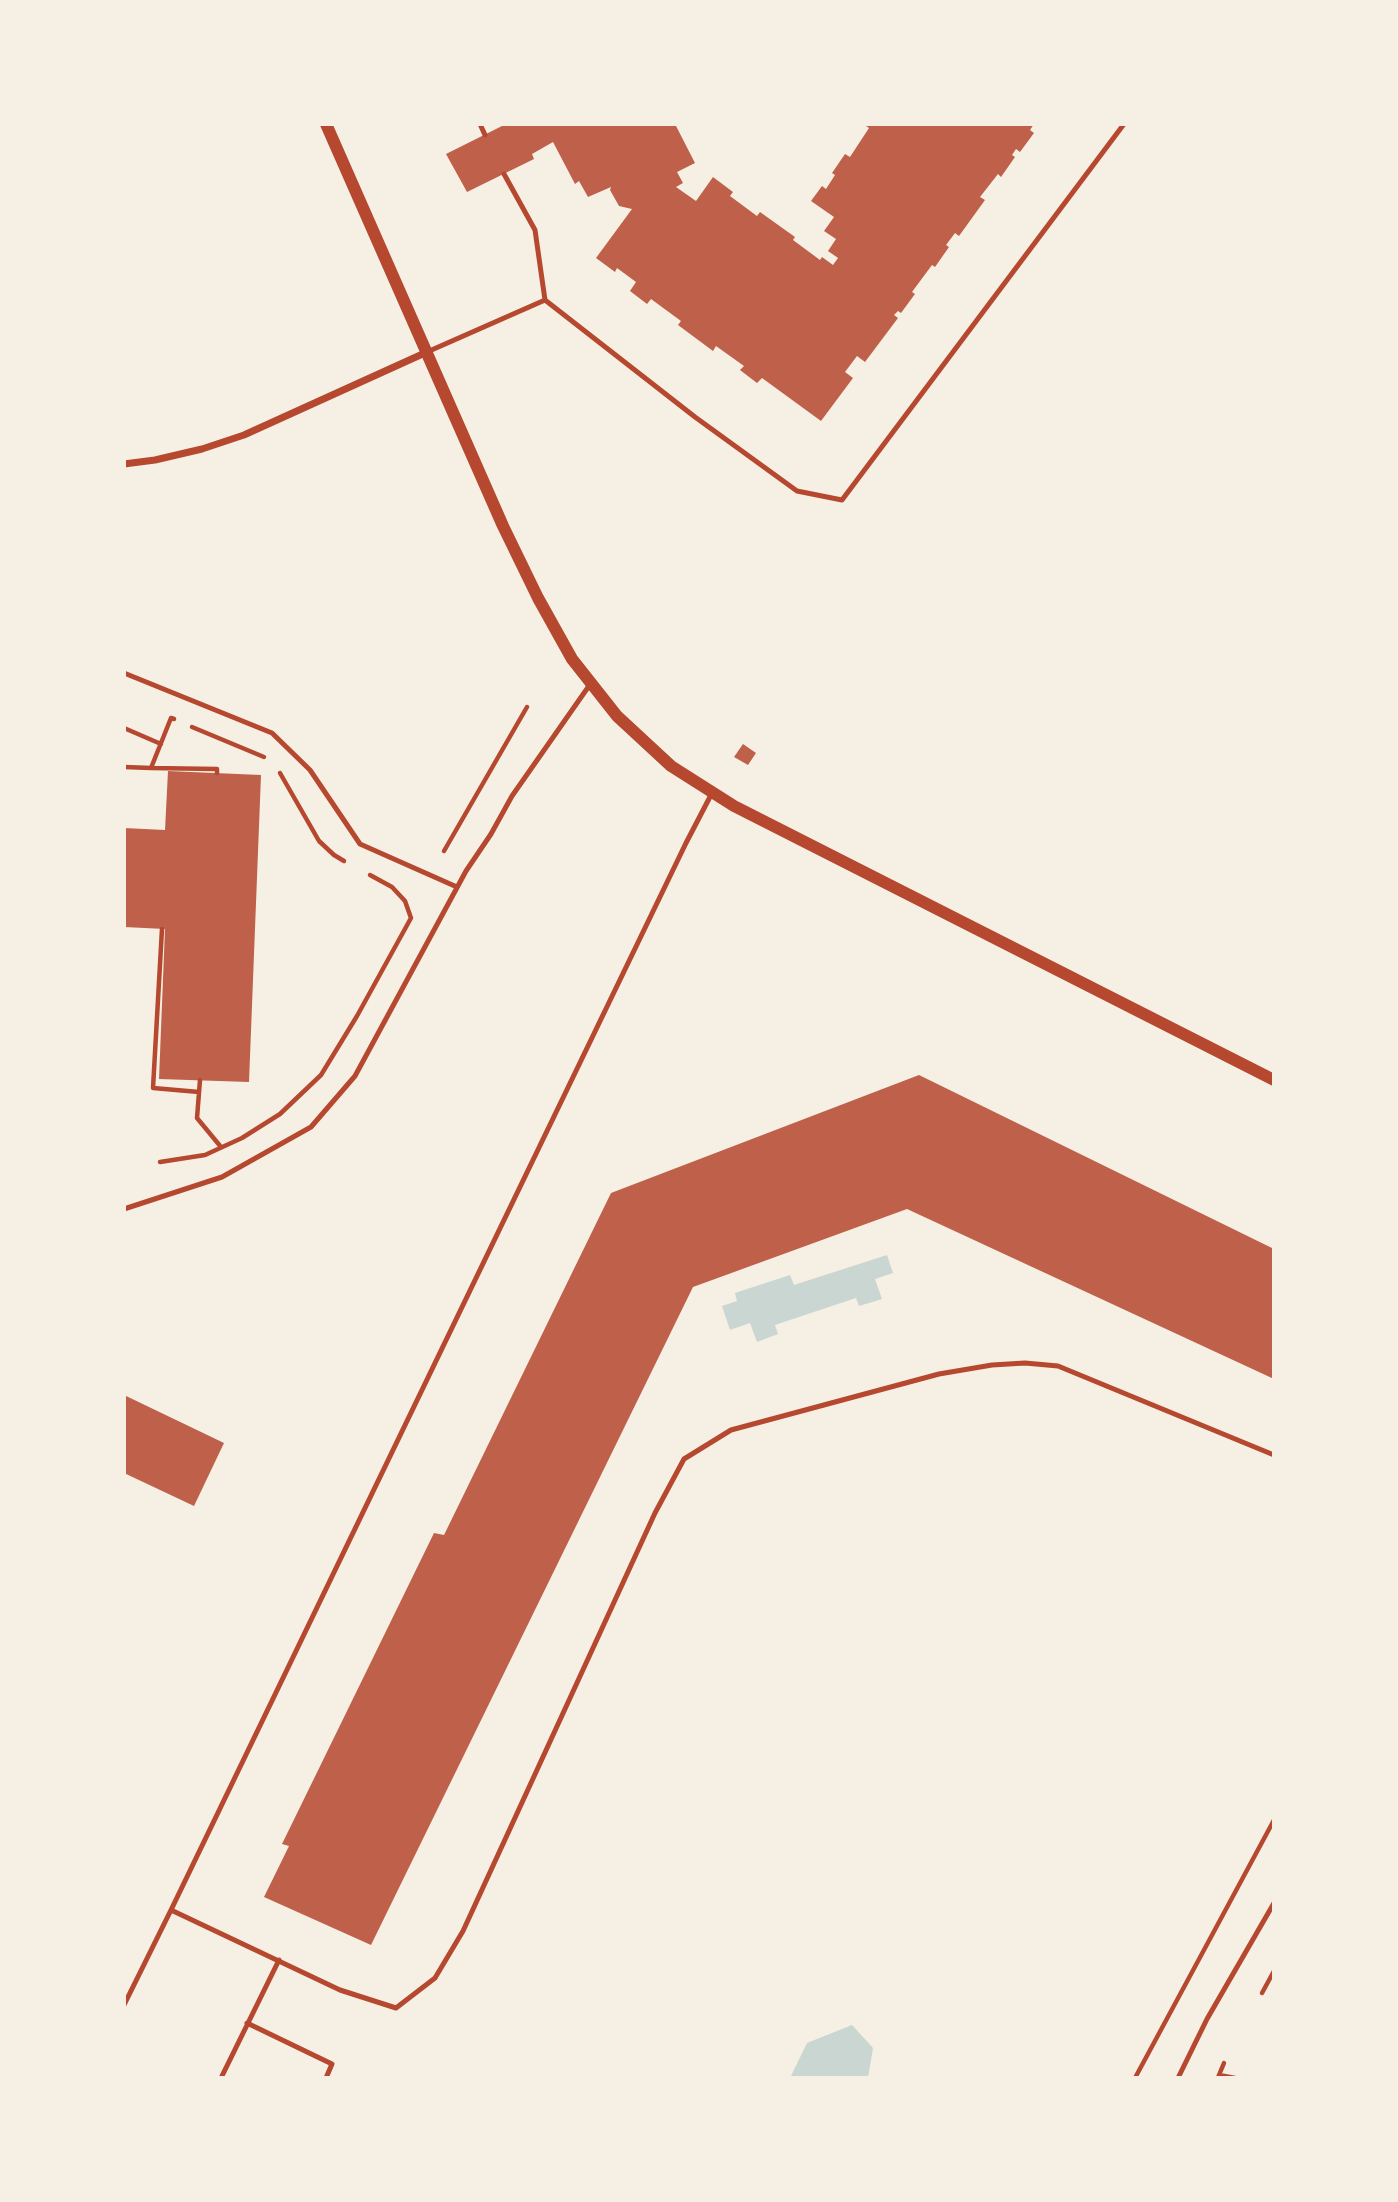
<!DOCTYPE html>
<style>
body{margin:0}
#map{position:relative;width:1398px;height:2202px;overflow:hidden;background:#f6efe4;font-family:"Alegreya Sans",sans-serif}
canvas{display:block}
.frame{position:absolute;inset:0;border:126px solid #f6efe4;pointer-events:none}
</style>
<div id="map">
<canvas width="1398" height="2202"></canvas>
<div class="frame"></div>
</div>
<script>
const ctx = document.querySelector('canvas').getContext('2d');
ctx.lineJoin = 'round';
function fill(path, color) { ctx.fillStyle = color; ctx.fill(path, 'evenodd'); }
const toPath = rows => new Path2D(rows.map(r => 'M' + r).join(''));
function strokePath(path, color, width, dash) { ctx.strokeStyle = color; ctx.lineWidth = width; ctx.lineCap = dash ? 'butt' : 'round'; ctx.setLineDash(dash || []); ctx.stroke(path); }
fill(toPath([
 [887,1255,893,1273,875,1279,882,1299,859,1306,856,1298,775,1325,778,1334,757,1342,750,1323,730,1330,722,1306,737,1301,735,1293,790,1275,794,1285],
 [852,2025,873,2048,868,2078,790,2078,807,2043]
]), '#c9d6d2');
fill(toPath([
 [506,124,675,124,695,163,677,172,683,183,676,187,696,201,713,177,733,192,730,196,757,216,760,212,795,237,793,240,820,260,822,257,833,265,838,258,828,251,836,239,824,231,834,217,811,201,822,186,826,189,835,175,832,173,845,154,850,157,869,128,866,126,867,124,1034,124,1030,130,1034,133,1020,152,1016,149,1012,155,1015,157,1001,177,998,174,980,197,985,200,959,236,955,233,946,245,949,247,935,267,932,265,912,292,915,294,901,313,898,311,894,315,898,318,865,362,857,356,845,372,853,378,821,421,762,378,757,383,740,370,744,366,716,346,713,351,678,325,681,321,651,299,647,304,630,291,636,282,617,268,615,272,596,258,632,209,619,206,610,190,611,187,588,197,579,181,575,184,553,142,532,154,534,159,467,192,446,154],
 [743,744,756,753,748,765,734,757],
 [168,771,261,775,249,1082,159,1079,165,929,124,927,124,828,165,830],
 [919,1075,1274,1249,1274,1379,907,1209,693,1287,371,1945,264,1897,289,1846,282,1844,434,1533,444,1535,611,1193],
 [124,1395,224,1443,194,1506,124,1473]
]), '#bf614a');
strokePath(toPath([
 [174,719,171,718,151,768,217,769,217,773],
 [192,727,264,757],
 [124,728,161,744],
 [124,767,151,768],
 [280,773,319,841,334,855,344,861],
 [444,851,527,707],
 [162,929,153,1088,199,1092],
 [200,1080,197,1118,221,1147],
 [160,1162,205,1155,242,1138,280,1114,321,1075,357,1016,411,918,405,901,392,887,370,875],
 [1262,1993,1274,1971],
 [1219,2075,1224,2063],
 [1135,2078,1274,1820],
 [1218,2078,1219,2075,1235,2078]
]), '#b5482f', 4.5);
strokePath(toPath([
 [480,124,485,135],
 [504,174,535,230,545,300],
 [427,352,545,300,695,417,797,491,842,500,1124,124],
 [124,673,272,733,310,770,360,844,457,887],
 [124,1209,222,1177,311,1127,355,1076,466,871,491,834,512,796,591,683],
 [171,1910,686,843,712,793],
 [124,2005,171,1910,340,1990,396,2008,435,1978,463,1931,655,1513,684,1459,731,1430,939,1374,992,1365,1025,1363,1058,1366,1274,1455],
 [247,2023,332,2064,326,2078],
 [221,2078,279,1960],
 [1178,2078,1207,2019,1274,1903]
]), '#b5482f', 5);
strokePath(toPath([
 [124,464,155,460,202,449,244,435,427,352]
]), '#b5482f', 7);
strokePath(toPath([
 [326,124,503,526,538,598,572,659,617,716,671,766,734,806,1274,1080]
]), '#b5482f', 12);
</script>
